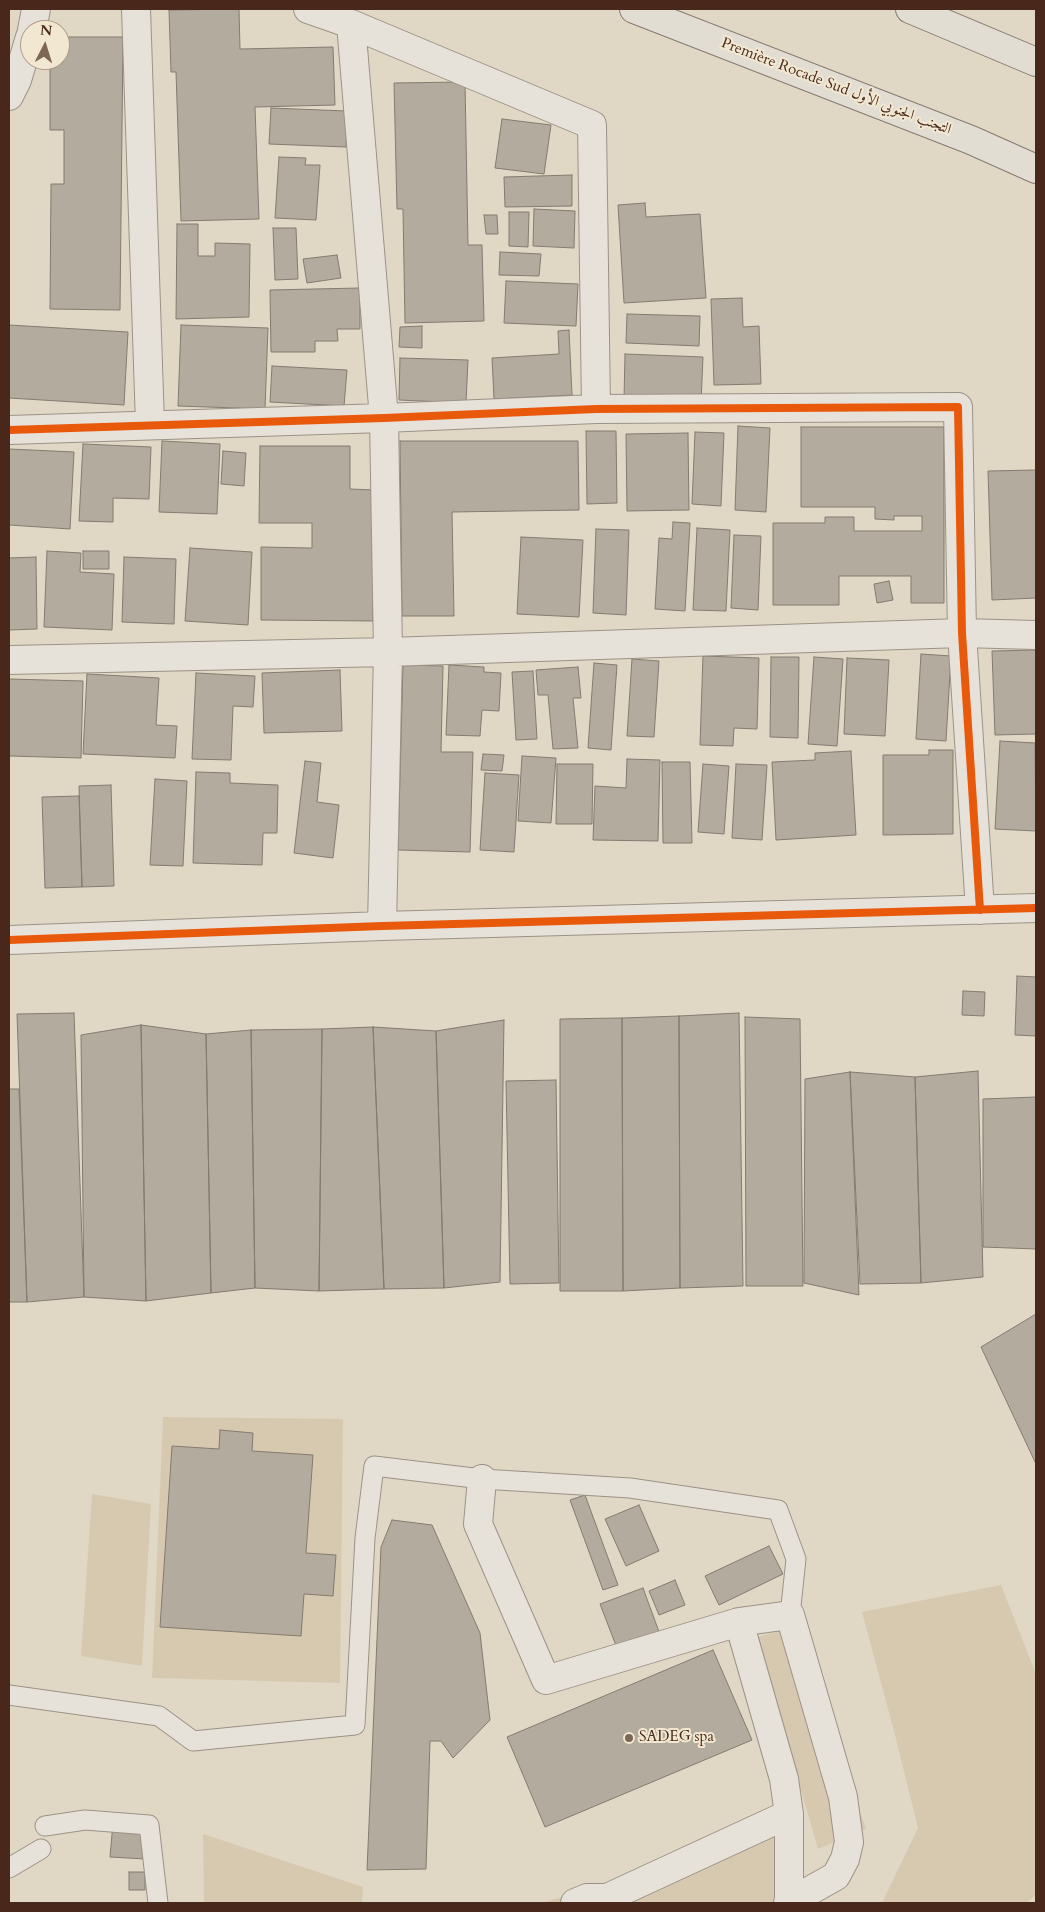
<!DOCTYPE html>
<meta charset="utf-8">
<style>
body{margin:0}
#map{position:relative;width:1045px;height:1912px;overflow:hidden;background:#e0d8c5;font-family:Cardo,serif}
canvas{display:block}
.frame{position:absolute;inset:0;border:10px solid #49281b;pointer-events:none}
.north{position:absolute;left:20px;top:20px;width:50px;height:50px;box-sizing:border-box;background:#f2e8d2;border:1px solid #ae9b89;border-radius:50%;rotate:5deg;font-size:14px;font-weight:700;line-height:20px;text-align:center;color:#49281b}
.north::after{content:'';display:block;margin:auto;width:18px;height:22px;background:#7e6656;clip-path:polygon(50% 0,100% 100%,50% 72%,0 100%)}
</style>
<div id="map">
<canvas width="1045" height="1912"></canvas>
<div class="frame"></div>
<div class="north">N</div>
</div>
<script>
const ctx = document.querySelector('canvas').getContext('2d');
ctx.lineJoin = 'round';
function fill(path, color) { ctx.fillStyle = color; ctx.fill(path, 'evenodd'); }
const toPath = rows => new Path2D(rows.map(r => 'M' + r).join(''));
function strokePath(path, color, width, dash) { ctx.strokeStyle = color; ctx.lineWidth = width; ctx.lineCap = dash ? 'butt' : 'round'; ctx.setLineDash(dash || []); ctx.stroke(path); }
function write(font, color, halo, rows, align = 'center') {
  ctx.font = font + ' Cardo,Amiri,serif'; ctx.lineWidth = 4; ctx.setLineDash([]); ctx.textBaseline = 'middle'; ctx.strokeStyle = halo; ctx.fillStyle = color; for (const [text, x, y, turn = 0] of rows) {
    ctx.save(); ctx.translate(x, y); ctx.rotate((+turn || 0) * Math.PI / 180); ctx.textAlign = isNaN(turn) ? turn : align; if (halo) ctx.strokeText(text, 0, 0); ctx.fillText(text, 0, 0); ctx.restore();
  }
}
fill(toPath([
 [163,1417,343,1419,340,1683,152,1678],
 [92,1494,151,1504,142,1666,81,1656],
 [1001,1585,1036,1674,1036,1895,1026,1903,882,1903,918,1828,895,1735,862,1612],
 [796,1627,866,1829,818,1849,757,1637],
 [783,1829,802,1903,542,1903],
 [203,1834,363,1887,362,1903,204,1903]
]), '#d7c9b0');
const building = toPath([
 [239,9,240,49,333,47,335,105,255,107,259,219,181,221,176,72,171,72,169,10,239,9],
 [60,37,123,37,120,310,50,309,51,184,64,184,64,130,50,130,50,60,60,60,60,37],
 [465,82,468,245,482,245,484,321,405,323,403,209,397,209,394,83,465,82],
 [271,108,347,111,346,147,269,144,271,108],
 [502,119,551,125,544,174,495,168,502,119],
 [279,157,306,158,305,165,320,165,316,220,275,218,279,157],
 [572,175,572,206,505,207,504,177,572,175],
 [645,203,646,217,700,214,706,298,624,303,618,205,645,203],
 [534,209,575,211,574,248,533,246,534,209],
 [509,212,529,212,528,247,509,246,509,212],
 [484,215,497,215,498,234,486,234,484,215],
 [177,224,198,224,198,256,215,256,215,243,250,244,249,317,176,319,177,224],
 [273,228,296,228,298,279,275,280,273,228],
 [500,252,541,254,539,276,499,275,500,252],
 [337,255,341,278,307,283,303,259,337,255],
 [506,281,578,284,576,326,504,323,506,281],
 [360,288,360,329,337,329,338,341,315,341,315,352,271,352,270,290,360,288],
 [742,298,743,327,759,326,761,384,714,385,711,299,742,298],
 [627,314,700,316,699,346,626,343,627,314],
 [9,325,128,332,124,405,9,398,9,325],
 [181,325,268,328,265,409,178,406,181,325],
 [422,326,422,348,399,347,400,327,422,326],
 [569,330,572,395,494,399,492,358,559,354,558,331,569,330],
 [625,354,703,357,701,403,624,400,625,354],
 [400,358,468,360,466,403,399,400,400,358],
 [272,366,347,370,344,406,270,402,272,366],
 [738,426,770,428,766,512,735,510,738,426],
 [801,427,944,427,944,603,911,603,911,576,839,576,839,605,773,605,773,523,825,523,825,517,854,517,854,531,922,531,922,516,894,516,894,520,875,519,875,507,801,507,801,427],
 [586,431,616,431,617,503,587,504,586,431],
 [695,432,724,433,721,506,692,504,695,432],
 [688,433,689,510,627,511,626,434,688,433],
 [162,441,220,444,217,514,159,512,162,441],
 [400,441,578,441,579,510,452,512,454,616,402,616,400,441],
 [83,444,151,447,149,499,113,498,113,522,79,521,83,444],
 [260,446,350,446,350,489,374,490,373,621,261,620,261,547,312,548,312,523,259,523,260,446],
 [9,449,74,452,70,529,9,525,9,449],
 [223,451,246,453,244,486,221,484,223,451],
 [1036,470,1036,598,992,600,988,471,1036,470],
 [673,522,690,523,685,611,655,609,659,538,672,539,673,522],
 [697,528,730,530,726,611,693,610,697,528],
 [596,529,629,530,626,615,593,613,596,529],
 [734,535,761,536,758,610,731,608,734,535],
 [521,537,583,540,579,617,517,614,521,537],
 [190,548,252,552,248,625,185,621,190,548],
 [47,551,81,553,80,572,114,574,112,630,44,627,47,551],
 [83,551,109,551,109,569,83,569,83,551],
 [36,557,37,629,9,630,9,558,36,557],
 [124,557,176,559,174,624,122,622,124,557],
 [889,581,893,600,877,603,874,584,889,581],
 [1036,650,1036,734,995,735,992,651,1036,650],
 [921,654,951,656,946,741,916,739,921,654],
 [703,656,759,658,757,729,734,728,733,746,700,745,703,656],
 [771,657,799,657,798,738,770,737,771,657],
 [814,657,843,659,837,746,808,744,814,657],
 [847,658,889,660,885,736,844,734,847,658],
 [632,659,659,661,654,737,627,736,632,659],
 [594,663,617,665,611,750,588,748,594,663],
 [403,665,443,666,441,752,473,752,470,852,398,850,403,665],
 [449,665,484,667,484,672,501,673,499,711,482,710,480,736,446,735,449,665],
 [578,667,581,698,573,698,578,748,553,749,548,695,538,695,536,670,578,667],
 [340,670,342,731,264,733,262,673,340,670],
 [533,671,537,739,516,740,512,672,533,671],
 [196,673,255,676,253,707,233,706,231,760,192,759,196,673],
 [87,674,159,678,156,725,177,726,175,758,83,754,87,674],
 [9,679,83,681,81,758,9,756,9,679],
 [1000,741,1035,743,1036,831,995,829,1000,741],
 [929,750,953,750,953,834,883,835,883,755,929,755,929,750],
 [851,751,856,835,776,840,772,762,815,760,815,753,851,751],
 [483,754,504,755,502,771,481,770,483,754],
 [522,756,556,758,551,823,518,821,522,756],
 [627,759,660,760,658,841,593,840,595,786,626,788,627,759],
 [305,761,321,763,317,802,339,805,333,858,294,853,305,761],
 [662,762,690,762,692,843,663,843,662,762],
 [557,764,593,764,592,824,556,824,557,764],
 [703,764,729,766,724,834,698,832,703,764],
 [736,764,767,765,762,840,732,838,736,764],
 [196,772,230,773,230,783,278,785,277,833,263,833,262,865,193,863,196,772],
 [485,773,519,775,514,852,480,850,485,773],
 [155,779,187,781,183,866,150,865,155,779],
 [111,785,114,886,82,887,79,786,111,785],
 [79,796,82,887,45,888,42,797,79,796],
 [1017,976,1036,977,1036,1036,1015,1035,1017,976],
 [963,991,985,992,984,1016,962,1015,963,991],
 [74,1013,84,1297,27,1302,17,1014,74,1013],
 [739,1013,743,1286,680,1288,679,1016,739,1013],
 [679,1016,680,1288,623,1291,622,1018,679,1016],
 [745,1017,800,1019,803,1286,746,1286,745,1017],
 [622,1018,623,1291,560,1291,560,1019,622,1018],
 [504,1020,500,1282,444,1288,436,1031,504,1020],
 [141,1025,206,1034,211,1293,146,1301,141,1025],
 [141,1025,146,1301,84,1297,81,1035,141,1025],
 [373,1027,436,1031,444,1288,384,1289,373,1027],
 [373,1027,384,1289,319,1291,322,1029,373,1027],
 [322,1029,319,1291,255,1288,251,1030,322,1029],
 [251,1030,255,1288,211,1293,206,1034,251,1030],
 [978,1071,983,1277,921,1283,915,1077,978,1071],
 [850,1072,915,1077,921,1283,860,1284,850,1072],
 [850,1072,859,1295,804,1283,805,1079,850,1072],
 [556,1080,559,1283,510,1284,506,1081,556,1080],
 [9,1089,19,1089,27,1302,9,1302,9,1089],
 [1036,1097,1036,1249,983,1247,983,1099,1036,1097],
 [1036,1314,1036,1464,981,1347,1036,1314],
 [220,1430,253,1433,252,1451,313,1455,306,1553,336,1555,333,1596,304,1594,301,1636,160,1627,172,1446,219,1449,220,1430],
 [585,1495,618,1585,603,1590,570,1500,585,1495],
 [639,1505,659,1551,626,1566,605,1519,639,1505],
 [392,1520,432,1525,480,1633,490,1720,453,1758,441,1741,430,1741,426,1869,367,1870,381,1547,392,1520],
 [769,1546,783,1574,719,1605,705,1576,769,1546],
 [675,1580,685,1605,659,1615,649,1591,675,1580],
 [643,1588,662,1640,620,1656,600,1604,643,1588],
 [713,1650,752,1740,545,1827,507,1737,713,1650],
 [113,1823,147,1825,145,1859,110,1857,113,1823],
 [129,1872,145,1872,145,1890,129,1890,129,1872]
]);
fill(building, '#b3ab9d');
strokePath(building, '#857a70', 1);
const lane = toPath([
 [9,1695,159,1716,193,1741,355,1725,365,1538,374,1466,482,1479,630,1488,778,1510,796,1559,790,1615],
 [45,1826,85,1820,149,1825,158,1903],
 [9,1868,41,1849]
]);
const street = toPath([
 [136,9,150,424],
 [308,9,351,24,592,125,596,409],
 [351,24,384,418,388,652,382,926],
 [32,30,36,9],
 [9,96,17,80,30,37],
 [9,430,384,418,596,409,958,407,962,633,980,910],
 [9,660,388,652,962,633,1036,635],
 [9,940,382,926,1036,908],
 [482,1479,478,1524,546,1680,739,1622,790,1615,843,1797,849,1842,845,1859,836,1876,788,1903],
 [739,1622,784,1779,789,1814,789,1902],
 [575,1903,587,1898,607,1898,789,1814]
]);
const highway = toPath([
 [634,9,971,140,1036,169],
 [910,9,1036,62]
]);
strokePath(lane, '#9b9286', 21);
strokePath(street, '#9b9286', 30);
strokePath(highway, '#857a70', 30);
strokePath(lane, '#e7e2d9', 19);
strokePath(street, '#e7e2d9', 28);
strokePath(highway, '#e2ddd3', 28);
strokePath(toPath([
 [9,430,384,418,596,409,958,407,962,633,980,910],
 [9,940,382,926,1036,908]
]), '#e8590c', 8);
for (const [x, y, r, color] of [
 [629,1738,5,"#7e6656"]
]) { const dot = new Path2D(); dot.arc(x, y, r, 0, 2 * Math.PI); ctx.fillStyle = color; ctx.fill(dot); strokePath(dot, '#f2e8d2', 2); }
write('15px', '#49281b', '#f2e8d2', [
 ["Première Rocade Sud التجنب الجنوبي الأول",836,87,21]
]);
write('15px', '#49281b', '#f2e8d2', [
 ["SADEG spa",639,1738]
], 'left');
</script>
